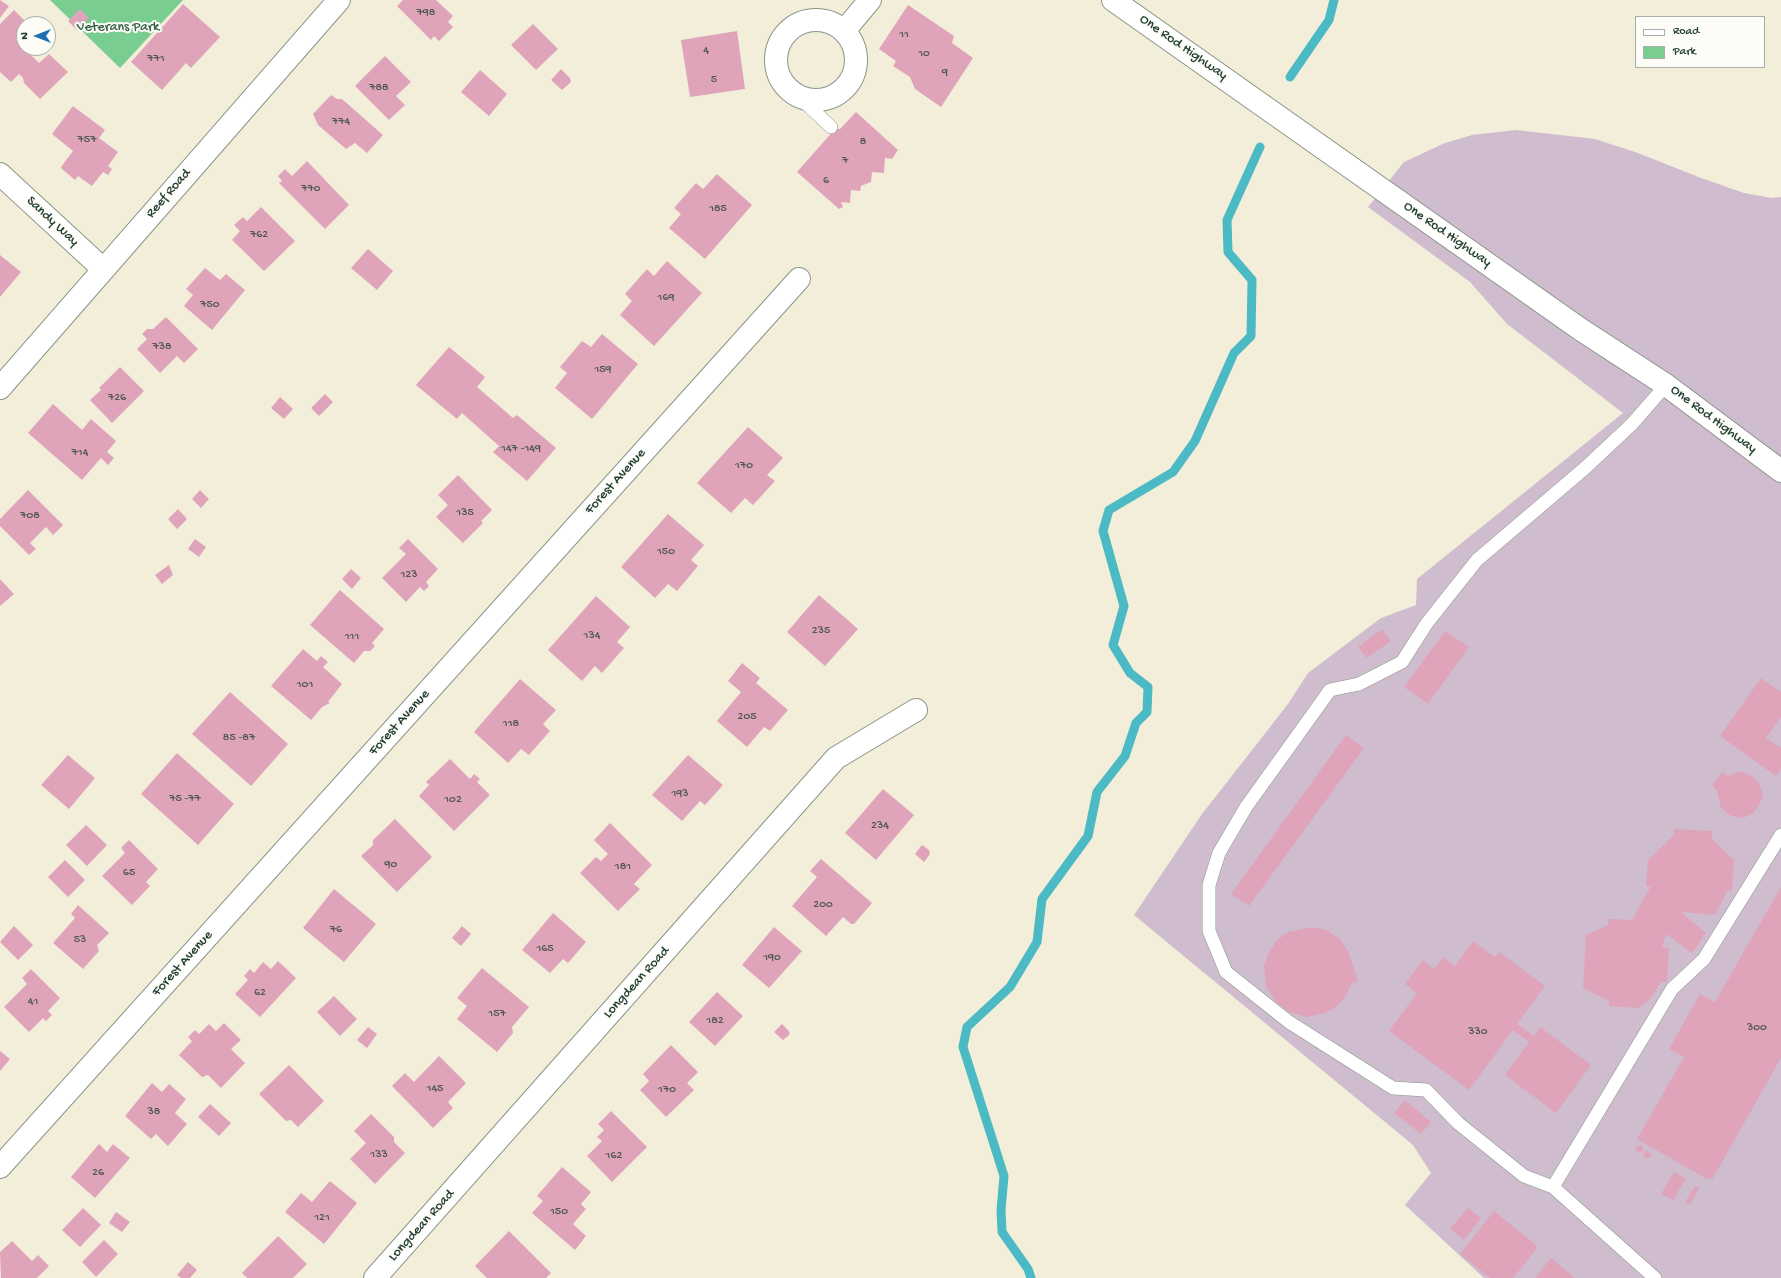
<!DOCTYPE html>
<style>
body{margin:0}
#map{position:relative;width:1781px;height:1278px;overflow:hidden;background:#f3eeda;font-family:"Gochi Hand",sans-serif}
canvas{display:block}
.legend{position:absolute;left:1635px;top:16px;width:130px;height:52px;box-sizing:border-box;background:#fdfcf7;border:1px solid #a4b0a9;margin:0;padding:5px 7px;list-style:none;font-size:12px;color:#1f3d34}
.legend li{display:flex;align-items:center;gap:8px;height:20px}
.legend b{width:20px;border:1px solid #a4b0a9}
.north{position:absolute;left:16px;top:16px;width:40px;height:40px;box-sizing:border-box;background:#fdfcf7;border:1px solid #a4b0a9;border-radius:50%;rotate:270deg;font-size:11px;font-weight:700;line-height:16px;text-align:center;color:#1f3d34}
.north::after{content:'';display:block;margin:auto;width:14px;height:18px;background:#1f6fb2;clip-path:polygon(50% 0,100% 100%,50% 72%,0 100%)}
</style>
<div id="map">
<canvas width="1781" height="1278"></canvas>
<ul class="legend">
<li><b style="height:5px;background:#fff"></b>Road</li>
<li><b style="height:11px;background:#7acd90"></b>Park</li>
</ul>
<div class="north">N</div>
</div>
<script>
const ctx = document.querySelector('canvas').getContext('2d');
ctx.lineJoin = 'round';
function fill(path, color) { ctx.fillStyle = color; ctx.fill(path, 'evenodd'); }
const toPath = rows => new Path2D(rows.map(r => 'M' + r).join(''));
function strokePath(path, color, width, dash) { ctx.strokeStyle = color; ctx.lineWidth = width; ctx.lineCap = dash ? 'butt' : 'round'; ctx.setLineDash(dash || []); ctx.stroke(path); }
function write(font, color, halo, rows, align = 'center') {
  ctx.font = font + ' "Gochi Hand",sans-serif'; ctx.lineWidth = 4; ctx.setLineDash([]); ctx.textBaseline = 'middle'; ctx.strokeStyle = halo; ctx.fillStyle = color; for (const [text, x, y, turn = 0] of rows) {
    ctx.save(); ctx.translate(x, y); ctx.rotate((+turn || 0) * Math.PI / 180); ctx.textAlign = isNaN(turn) ? turn : align; if (halo) ctx.strokeText(text, 0, 0); ctx.fillText(text, 0, 0); ctx.restore();
  }
}
fill(toPath([
 [1516,130,1595,139,1638,153,1701,178,1744,193,1772,198,1781,197,1781,1278,1484,1278,1405,1205,1431,1173,1413,1145,1134,915,1202,814,1288,704,1308,673,1381,618,1416,605,1417,579,1623,413,1507,324,1470,282,1368,207,1404,162,1445,143,1472,135]
]), '#cfbdcf');
fill(toPath([
 [50,0,183,0,120,68]
]), '#7acd90');
strokePath(toPath([
 [1290,77,1329,20,1334,0],
 [1031,1278,1028,1269,1002,1232,1001,1210,1004,1176,963,1047,967,1027,1010,987,1037,942,1042,899,1088,836,1097,792,1125,756,1136,723,1147,712,1148,687,1130,673,1113,645,1124,606,1103,531,1109,510,1173,472,1195,441,1234,353,1251,336,1252,280,1228,252,1227,220,1260,147]
]), '#4cbac4', 9);
fill(toPath([
 [0,0,9,6,0,18],
 [403,0,436,0,453,16,448,22,453,27,439,41,434,36,431,40,397,6],
 [183,4,220,37,191,68,186,63,162,90,131,62],
 [908,5,954,36,952,43,973,58,941,107,915,89,910,77,893,66,896,61,879,49],
 [80,9,89,18,77,30,68,21],
 [14,10,28,24,24,24,24,31,16,40,39,63,49,54,68,72,40,99,24,83,23,78,19,74,11,82,0,72,0,24],
 [533,24,558,49,536,70,511,45],
 [737,31,745,89,690,97,681,40],
 [385,56,411,82,396,96,405,105,389,120,355,86],
 [561,69,570,78,571,82,562,90,551,80],
 [480,70,507,94,489,116,461,92],
 [331,95,337,99,342,99,383,135,367,153,355,143,346,149,318,125,313,114],
 [73,106,105,130,99,138,118,152,108,166,112,169,108,175,103,172,92,186,78,176,75,180,62,169,61,167,73,151,52,134],
 [856,112,898,150,892,159,885,158,884,173,872,172,871,182,861,186,860,191,851,190,850,203,841,202,843,207,839,209,797,172,835,129,840,129],
 [307,161,349,205,325,229,279,183,282,181,278,176,285,169,292,176],
 [717,174,752,205,705,259,669,228,681,214,674,208,696,183,703,189],
 [261,207,295,241,264,271,232,240,240,231,234,225,243,217,247,221],
 [368,249,393,271,377,290,351,268],
 [0,255,21,272,0,297],
 [667,261,702,293,654,346,620,315,632,301,625,294,647,269,654,276],
 [205,268,220,280,226,274,245,290,212,330,184,306,193,295,186,289],
 [166,317,198,349,184,363,177,356,160,373,137,349,147,339,142,334,147,329,153,329],
 [602,334,638,364,592,419,555,388,567,373,560,367,582,341,591,347],
 [449,347,485,377,477,387,513,418,517,415,556,448,527,481,493,452,499,446,462,413,457,419,416,385],
 [120,367,144,391,112,423,90,400,101,390,99,388],
 [325,394,333,402,319,416,311,408],
 [280,397,293,409,284,419,271,408],
 [53,404,82,430,91,419,116,441,107,452,114,458,108,465,101,458,82,480,28,433],
 [748,427,783,458,767,475,775,481,753,505,745,498,731,513,697,483],
 [458,475,492,510,481,521,483,523,463,543,436,517,448,505,438,495],
 [28,490,63,525,53,535,46,527,30,543,36,549,29,555,0,526,0,519],
 [200,490,209,499,201,508,192,499],
 [178,509,187,519,177,529,168,519],
 [668,514,704,545,691,560,698,566,677,591,668,584,655,598,621,567],
 [195,539,206,547,199,557,188,549],
 [408,539,438,569,426,582,429,586,424,591,420,587,406,602,382,578,406,554,399,548],
 [169,565,173,575,162,584,155,575],
 [351,569,361,578,352,589,342,579],
 [0,579,14,594,0,606],
 [340,590,384,629,372,643,375,646,370,651,364,651,354,663,310,625],
 [819,595,858,629,825,666,787,632],
 [596,596,630,627,617,642,624,648,602,673,595,666,582,681,548,650],
 [1382,629,1391,641,1367,658,1358,647],
 [1445,631,1469,647,1428,704,1404,687],
 [303,649,317,661,321,656,328,662,323,667,342,684,328,702,330,703,322,707,311,720,271,686],
 [742,663,760,678,756,683,788,710,770,731,764,727,747,747,717,721,741,692,728,681],
 [1761,678,1781,692,1781,717,1766,738,1781,748,1781,769,1776,776,1720,736],
 [520,679,556,710,543,724,550,731,529,755,521,749,508,763,474,732],
 [230,692,288,744,251,786,192,734],
 [1346,735,1364,748,1249,906,1231,894],
 [177,753,234,804,198,845,141,794],
 [68,755,95,778,69,809,41,785],
 [688,755,723,785,705,805,700,801,682,821,652,795],
 [450,759,470,779,474,774,480,779,477,782,490,795,454,831,419,796,429,785,426,782],
 [1739,771,1749,774,1759,783,1763,795,1760,803,1754,813,1743,818,1731,816,1721,808,1717,791,1712,785,1722,772,1728,776],
 [883,789,914,815,876,860,845,833],
 [395,819,432,857,397,892,361,856,373,845,373,840],
 [610,823,652,865,634,884,640,889,618,911,580,873,596,857,601,861,608,854,594,840],
 [86,825,107,845,87,866,66,845],
 [1674,829,1712,831,1712,839,1734,860,1732,890,1728,890,1715,915,1681,912,1706,933,1692,953,1666,934,1662,947,1669,948,1667,982,1661,982,1649,1000,1638,1008,1609,1006,1609,1001,1583,988,1586,935,1608,925,1609,919,1632,920,1651,886,1646,886,1648,860,1673,836],
 [129,840,158,869,146,882,150,886,132,905,102,876,125,853,121,848],
 [922,845,929,850,930,854,924,862,915,854],
 [821,859,872,903,854,924,851,924,843,917,826,936,792,906,817,877,810,871],
 [65,860,85,880,68,897,48,877],
 [1781,887,1781,1058,1713,1178,1707,1179,1637,1139,1684,1057,1669,1049,1700,994,1715,1002],
 [334,889,376,924,344,962,303,928],
 [78,905,109,933,97,945,99,951,83,969,53,943,75,918,71,914],
 [553,913,586,942,568,963,563,959,550,973,522,950],
 [14,926,33,945,18,960,0,942],
 [462,926,471,934,461,946,452,938],
 [774,927,802,951,769,988,742,965],
 [1313,927,1328,931,1340,939,1348,951,1358,981,1352,983,1345,998,1333,1009,1321,1014,1306,1017,1289,1012,1275,1001,1266,986,1264,966,1268,954,1276,941,1288,932],
 [1473,941,1495,957,1499,952,1545,986,1517,1024,1534,1036,1540,1027,1591,1065,1556,1113,1505,1075,1529,1042,1513,1030,1469,1090,1389,1031,1417,993,1405,984,1423,960,1434,969,1443,957,1455,966],
 [278,961,296,978,260,1017,235,994,248,980,244,976,250,969,254,973,263,962,271,969],
 [482,968,529,1007,512,1027,513,1033,497,1052,457,1019,467,1006,457,998],
 [31,969,60,998,48,1011,52,1015,46,1021,43,1018,29,1032,4,1007,27,984,22,978],
 [717,992,743,1016,715,1046,689,1022],
 [334,996,357,1019,340,1036,317,1012],
 [224,1023,241,1040,231,1049,245,1063,221,1088,208,1075,202,1077,179,1055,192,1041,188,1037,195,1030,199,1034,209,1024,216,1031],
 [782,1024,788,1030,790,1034,783,1040,774,1032],
 [368,1027,377,1034,367,1048,357,1040],
 [671,1045,698,1072,687,1083,694,1090,666,1117,640,1090,649,1081,643,1074],
 [0,1051,10,1059,0,1071],
 [439,1056,466,1083,448,1102,453,1108,433,1128,392,1086,405,1073,414,1082],
 [289,1065,324,1101,298,1127,291,1120,286,1121,259,1094],
 [152,1083,162,1092,169,1084,186,1099,175,1113,187,1124,168,1146,156,1134,151,1139,125,1116],
 [1405,1100,1431,1122,1421,1134,1394,1113],
 [210,1104,231,1123,219,1136,198,1117],
 [611,1111,647,1147,612,1182,587,1156,602,1141,597,1137,604,1130,598,1124],
 [371,1114,394,1137,394,1142,405,1153,375,1184,350,1159,366,1143,354,1131],
 [99,1144,107,1152,113,1144,130,1158,95,1198,71,1177],
 [1639,1145,1643,1147,1642,1152,1638,1153,1635,1148],
 [1646,1150,1651,1153,1651,1156,1647,1159,1643,1155],
 [562,1167,591,1192,581,1204,586,1209,573,1224,586,1236,575,1250,532,1213,543,1201,537,1196],
 [1674,1172,1686,1179,1673,1200,1661,1194],
 [330,1181,357,1203,324,1244,285,1212,301,1193,312,1202],
 [1695,1186,1699,1188,1690,1205,1685,1202],
 [83,1208,101,1225,80,1247,62,1230],
 [1468,1208,1481,1218,1464,1240,1450,1229],
 [1494,1211,1535,1244,1537,1248,1513,1278,1490,1278,1460,1254],
 [116,1212,130,1222,122,1232,109,1223],
 [509,1231,551,1273,546,1278,487,1278,475,1266],
 [278,1236,307,1264,293,1278,247,1278,242,1273],
 [104,1240,118,1254,96,1277,82,1262],
 [12,1241,32,1261,38,1255,49,1266,37,1278,1,1278,0,1252],
 [1551,1258,1575,1278,1535,1278],
 [188,1262,197,1270,190,1278,181,1278,177,1275]
]), '#dfa4ba');
const lane = toPath([
 [797,95,831,127],
 [1553,1187,1672,989,1704,959,1781,835],
 [1655,1278,1553,1187,1524,1176,1458,1123,1426,1090,1393,1088,1289,1022,1226,972,1209,931,1209,885,1219,853,1246,807,1330,690,1359,684,1402,662,1427,623,1477,560,1585,468,1632,424,1666,385]
]);
const street = toPath([
 [1113,0,1580,329,1666,385,1781,471],
 '776 60a40 40 0 1 1 80 0a40 40 0 1 1-80 0Z',
 [844,31,870,0],
 [0,174,103,269],
 [0,1167,799,279],
 [375,1278,836,758,916,710]
]);
const secondary = toPath([
 [0,388,339,0]
]);
strokePath(lane, '#899687', 14);
strokePath(street, '#899687', 24);
strokePath(secondary, '#899687', 24);
strokePath(lane, '#fff', 13);
strokePath(street, '#fff', 22);
strokePath(secondary, '#fff', 22);
write('12px', '#4f5756', null, [
 ["798",426,13],
 ["11",904,35],
 ["4",706,51],
 ["10",924,54],
 ["771",156,59],
 ["9",945,73],
 ["5",714,80],
 ["788",379,88],
 ["774",341,122],
 ["757",87,140],
 ["8",863,142],
 ["7",845,161],
 ["6",826,181],
 ["770",311,189],
 ["185",718,209],
 ["762",259,235],
 ["169",666,298],
 ["750",210,305],
 ["738",162,347],
 ["159",603,370],
 ["726",117,398],
 ["147 -149",521,449],
 ["714",80,453],
 ["170",744,466],
 ["135",465,513],
 ["708",30,516],
 ["150",666,552],
 ["123",409,575],
 ["235",821,631],
 ["134",592,636],
 ["111",352,637],
 ["101",305,685],
 ["205",747,717],
 ["118",511,724],
 ["85 -87",239,738],
 ["193",680,794],
 ["75 -77",185,799],
 ["102",453,800],
 ["234",880,826],
 ["90",391,865],
 ["181",623,867],
 ["65",129,873],
 ["200",823,905],
 ["76",336,930],
 ["53",80,940],
 ["165",545,949],
 ["190",772,958],
 ["62",260,993],
 ["41",33,1002],
 ["157",497,1014],
 ["182",715,1021],
 ["300",1757,1028],
 ["330",1478,1032],
 ["145",435,1089],
 ["170",667,1090],
 ["38",154,1112],
 ["133",379,1155],
 ["162",614,1156],
 ["26",98,1173],
 ["150",559,1212],
 ["121",322,1218]
]);
write('14px', '#36614b', '#fdfcf7', [
 ["Veterans Park",118,28]
]);
write('14px', '#1f3d34', '#fdfcf7', [
 ["One Rod Highway",1183,48,35],
 ["Reef Road",169,194,-49],
 ["Sandy Way",52,222,43],
 ["One Rod Highway",1447,235,35],
 ["One Rod Highway",1713,420,37],
 ["Forest Avenue",616,482,-48],
 ["Forest Avenue",400,723,-48],
 ["Forest Avenue",183,964,-48],
 ["Longdean Road",637,983,-48],
 ["Longdean Road",422,1226,-48]
]);
</script>
